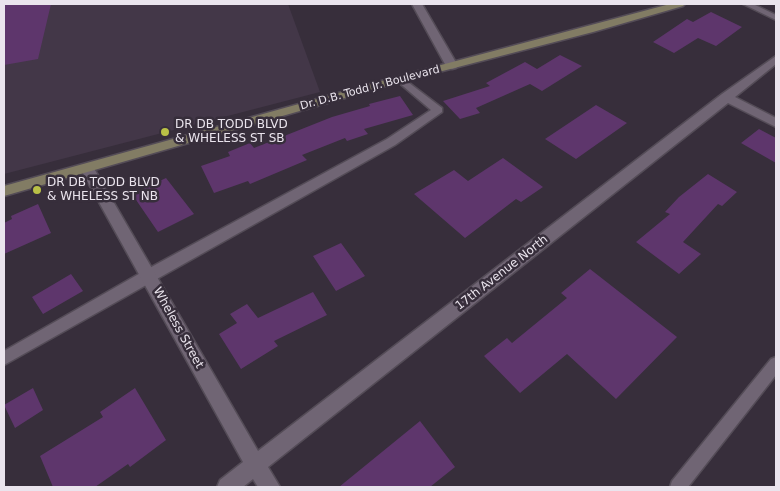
<!DOCTYPE html>
<style>
body{margin:0}
#map{position:relative;width:780px;height:491px;overflow:hidden;background:#372e3b;font-family:"DejaVu Sans",sans-serif}
canvas{display:block}
.frame{position:absolute;inset:0;border:5px solid #eae4ed;pointer-events:none}
</style>
<div id="map">
<canvas width="780" height="491"></canvas>
<div class="frame"></div>
</div>
<script>
const ctx = document.querySelector('canvas').getContext('2d');
ctx.lineJoin = 'round';
function fill(path, color) { ctx.fillStyle = color; ctx.fill(path, 'evenodd'); }
const toPath = rows => new Path2D(rows.map(r => 'M' + r).join(''));
function strokePath(path, color, width, dash) { ctx.strokeStyle = color; ctx.lineWidth = width; ctx.lineCap = dash ? 'butt' : 'round'; ctx.setLineDash(dash || []); ctx.stroke(path); }
function write(font, color, halo, rows, align = 'center') {
  ctx.font = font + ' "DejaVu Sans",sans-serif'; ctx.lineWidth = 5; ctx.setLineDash([]); ctx.textBaseline = 'middle'; ctx.strokeStyle = halo; ctx.fillStyle = color; for (const [text, x, y, turn = 0] of rows) {
    ctx.save(); ctx.translate(x, y); ctx.rotate((+turn || 0) * Math.PI / 180); ctx.textAlign = isNaN(turn) ? turn : align; if (halo) ctx.strokeText(text, 0, 0); ctx.fillText(text, 0, 0); ctx.restore();
  }
}
fill(toPath([
 [4,4,288,4,320,92,4,174]
]), '#433748');
fill(toPath([
 [4,4,51,4,38,59,4,65],
 [711,12,742,27,716,46,698,38,674,53,653,42,687,19,693,22],
 [560,55,582,66,542,91,530,84,476,108,480,113,460,119,443,101,490,86,486,83,525,62,537,69],
 [400,96,413,115,364,129,368,134,347,141,345,138,302,155,307,160,250,184,248,181,214,193,201,166,230,156,228,152,250,143,254,148,332,117,370,106,369,104],
 [596,105,627,123,576,159,545,139],
 [759,129,776,138,776,163,741,143],
 [503,158,543,187,521,202,516,199,465,238,414,194,454,170,468,181],
 [708,174,737,192,722,206,718,204,683,242,701,254,679,274,636,242,670,214,665,212,679,197],
 [166,178,194,214,158,232,132,194],
 [38,204,51,233,4,254,4,223,12,219,11,216],
 [341,243,365,276,336,291,313,256],
 [590,269,677,337,616,399,567,354,520,393,484,356,507,338,512,343,567,298,561,293],
 [71,274,83,291,43,314,32,297],
 [313,292,327,315,274,341,278,346,241,369,219,334,237,323,230,314,247,304,258,318],
 [33,388,43,410,15,428,4,405],
 [135,388,166,440,130,467,128,464,95,487,53,487,40,456,103,417,100,412],
 [420,421,455,467,430,487,339,487]
]), '#5e366c');
const lane = toPath([
 [743,4,753,4,776,15,776,20,743,4],
 [400,76,442,108,442,112,395,145,4,365,4,351,144,271,387,139,431,110,397,81,395,79,400,76],
 [776,357,776,375,688,487,670,487,672,481,771,359,776,357]
]);
const street = toPath([
 [412,4,422,4,458,66,456,68,452,69,446,66,412,4],
 [776,56,776,64,735,97,776,118,776,127,728,103,268,467,280,487,258,487,253,479,243,487,217,487,220,480,243,462,80,168,82,165,92,165,258,451,722,94,776,56]
]);
const secondary = toPath([
 [670,4,685,4,683,6,593,32,404,81,4,196,4,186,396,77,670,4]
]);
strokePath(lane, '#544c57', 3);
strokePath(street, '#544c57', 3);
strokePath(secondary, '#544c57', 3);
fill(lane, '#706574');
fill(street, '#706574');
fill(secondary, '#827c64');
for (const [x, y, r, color] of [
 [165,132,5,"#b9c046"],
 [37,190,5,"#b9c046"]
]) { const dot = new Path2D(); dot.arc(x, y, r, 0, 2 * Math.PI); ctx.fillStyle = color; ctx.fill(dot); strokePath(dot, '#372e3b', 2); }
write('11px', '#eae4ed', '#372e3b', [
 ["Dr. D.B. Todd Jr. Boulevard",370,88,-15]
]);
write('12px', '#eae4ed', '#372e3b', [
 ["DR DB TODD BLVD",175,125],
 ["& WHELESS ST SB",175,139],
 ["DR DB TODD BLVD",47,183],
 ["& WHELESS ST NB",47,197]
], 'left');
write('12px', '#eae4ed', '#372e3b', [
 ["17th Avenue North",502,273,-38],
 ["Wheless Street",178,328,61]
]);
</script>
